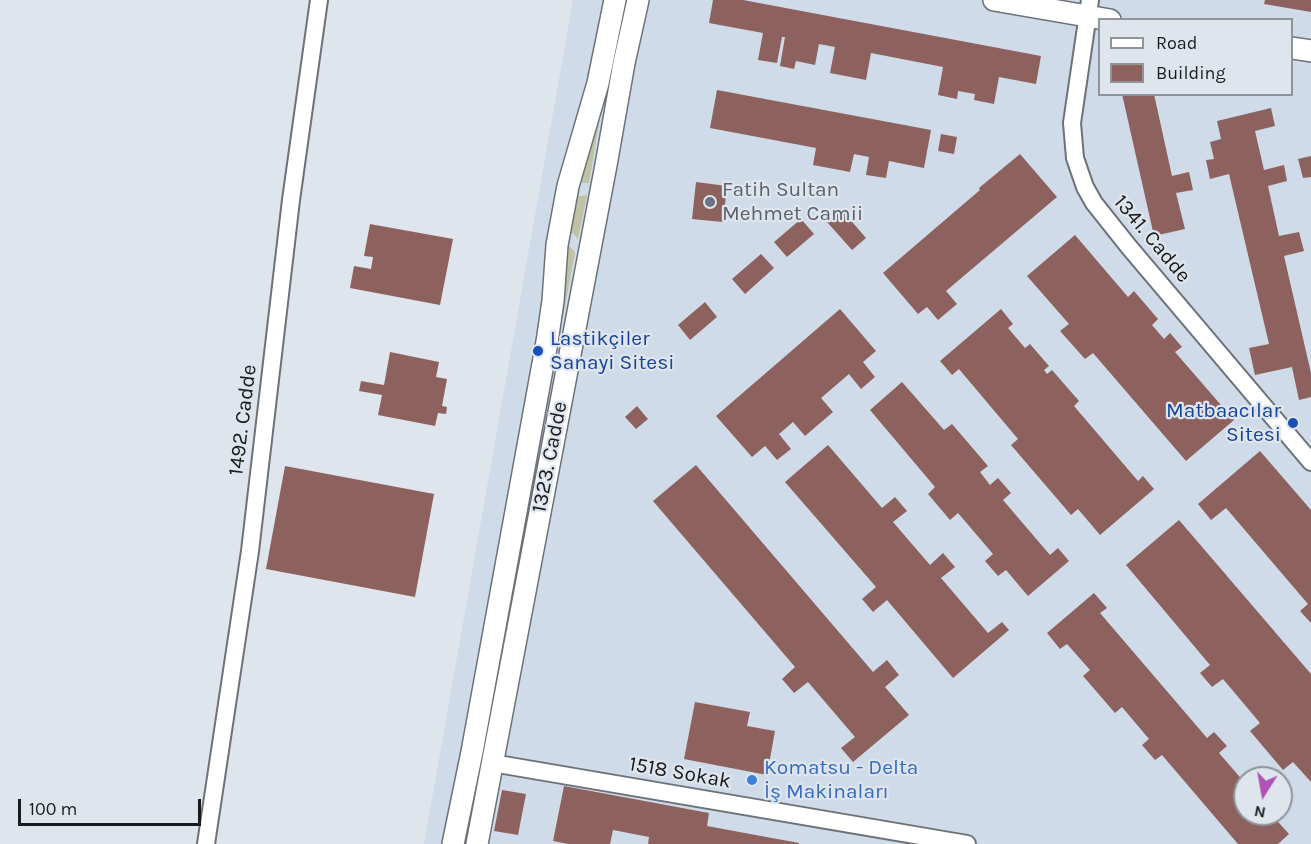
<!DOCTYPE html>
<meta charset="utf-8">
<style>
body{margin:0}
#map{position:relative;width:1311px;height:844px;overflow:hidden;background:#dee5ec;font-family:Karla,sans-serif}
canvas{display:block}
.legend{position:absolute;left:1098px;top:18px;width:195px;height:78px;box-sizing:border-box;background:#dee5ec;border:2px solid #8f949a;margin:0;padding:8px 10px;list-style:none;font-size:18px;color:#191b1e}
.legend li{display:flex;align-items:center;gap:12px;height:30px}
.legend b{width:30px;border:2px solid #8f949a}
.north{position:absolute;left:1233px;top:766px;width:60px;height:60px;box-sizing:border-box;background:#dee5ec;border:2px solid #8f949a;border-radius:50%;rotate:191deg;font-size:16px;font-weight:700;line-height:24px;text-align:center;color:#191b1e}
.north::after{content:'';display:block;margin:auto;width:21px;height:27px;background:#b151ba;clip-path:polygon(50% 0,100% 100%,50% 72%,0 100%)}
.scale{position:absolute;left:18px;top:799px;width:183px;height:27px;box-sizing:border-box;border:3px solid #191b1e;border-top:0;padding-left:8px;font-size:18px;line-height:21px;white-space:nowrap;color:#191b1e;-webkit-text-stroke:4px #dee5ec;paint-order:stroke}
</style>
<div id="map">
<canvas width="1311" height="844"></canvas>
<ul class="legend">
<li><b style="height:8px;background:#fff"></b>Road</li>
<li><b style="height:16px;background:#8d625e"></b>Building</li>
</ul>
<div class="north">N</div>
<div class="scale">100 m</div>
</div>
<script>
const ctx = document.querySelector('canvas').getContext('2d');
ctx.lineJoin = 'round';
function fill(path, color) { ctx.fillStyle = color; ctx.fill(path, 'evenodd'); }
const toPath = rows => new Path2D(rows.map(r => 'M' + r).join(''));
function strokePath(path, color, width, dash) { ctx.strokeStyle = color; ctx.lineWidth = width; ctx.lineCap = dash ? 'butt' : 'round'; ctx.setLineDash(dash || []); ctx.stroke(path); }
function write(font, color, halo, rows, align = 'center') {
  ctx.font = font + ' Karla,sans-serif'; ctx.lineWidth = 4.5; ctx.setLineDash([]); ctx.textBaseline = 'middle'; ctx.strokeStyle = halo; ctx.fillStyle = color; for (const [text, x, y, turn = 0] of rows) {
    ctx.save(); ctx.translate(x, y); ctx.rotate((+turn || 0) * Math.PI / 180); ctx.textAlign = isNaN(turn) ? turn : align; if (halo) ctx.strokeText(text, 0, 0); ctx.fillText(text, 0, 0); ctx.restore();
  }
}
fill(toPath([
 [573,0,1311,0,1311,844,424,844],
 [1100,20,1292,20,1292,94,1100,94],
 [1245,778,1281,778,1281,814,1245,814]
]), '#cfdbe8');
fill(toPath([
 [604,93,589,183,583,183,578,179],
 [587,195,578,239,574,234,565,231,576,196,582,196],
 [566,245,570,247,575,252,563,317,559,317]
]), '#bfc2a3');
fill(toPath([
 [713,0,743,0,1041,56,1036,84,999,77,994,104,974,100,975,94,958,91,957,99,938,95,943,67,871,53,866,80,830,73,835,47,819,44,815,65,796,61,794,69,780,66,785,37,782,37,777,63,758,60,763,33,709,23],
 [1265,0,1311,0,1311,12,1264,4],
 [717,90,931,130,924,168,889,161,886,178,866,175,869,157,854,154,850,172,813,165,816,148,710,128],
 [1122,94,1154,94,1172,176,1189,172,1193,190,1176,193,1185,229,1154,236],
 [1271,108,1275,126,1255,131,1264,170,1284,165,1287,181,1268,186,1279,236,1299,232,1304,251,1284,256,1311,373,1311,397,1299,400,1292,367,1255,375,1249,348,1269,344,1229,174,1210,179,1206,160,1214,159,1210,142,1221,139,1217,121],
 [941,134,957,137,954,154,938,151],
 [1020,154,1057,197,946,291,957,304,938,320,927,307,918,314,883,273,980,190,979,188],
 [1311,156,1311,177,1303,178,1298,159],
 [696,182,727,186,723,222,692,219],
 [841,209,866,238,852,250,827,222],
 [801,219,814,234,787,257,774,242],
 [370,224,453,239,440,305,350,288,354,266,371,269,373,257,364,256],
 [1075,235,1128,297,1134,291,1158,319,1152,325,1164,339,1170,333,1182,347,1175,352,1234,420,1186,461,1093,353,1085,359,1060,331,1069,324,1027,276],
 [761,254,774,268,745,294,732,279],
 [705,302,717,317,690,340,678,325],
 [840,309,876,351,863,362,875,377,861,389,849,374,821,398,833,412,805,436,793,422,779,434,791,449,777,460,765,446,752,457,716,416],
 [1001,309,1013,324,1008,328,1025,348,1030,344,1049,366,1044,370,1047,374,1052,370,1079,401,1074,406,1138,481,1143,476,1154,489,1100,535,1078,509,1071,515,1011,445,1018,439,959,369,952,375,940,361],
 [390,352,439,362,436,377,447,379,442,406,447,407,446,414,438,413,435,426,378,415,382,395,359,391,361,381,384,385],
 [902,382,944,430,952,424,988,466,980,472,990,485,998,478,1011,493,1003,500,1050,555,1058,548,1069,561,1028,596,1006,570,998,576,985,561,993,554,958,513,950,520,928,494,935,487,870,410],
 [637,406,648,419,636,429,625,417],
 [828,445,882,508,895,497,907,511,893,522,930,565,943,553,955,567,941,578,988,633,1002,622,1009,630,953,678,887,600,873,612,862,599,876,587,785,482],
 [1260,451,1311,510,1311,623,1300,611,1308,604,1226,508,1211,520,1198,504],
 [696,465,873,672,887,660,899,675,885,687,909,715,853,762,841,748,855,737,808,682,794,693,782,679,795,667,653,501],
 [285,466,434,494,415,597,266,569],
 [1179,520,1311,674,1311,782,1293,762,1283,770,1250,731,1260,723,1223,679,1212,687,1200,673,1210,665,1126,565],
 [1094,593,1107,608,1100,613,1207,738,1214,732,1227,746,1219,753,1245,783,1245,814,1271,814,1289,834,1278,844,1238,844,1162,755,1155,760,1142,745,1149,739,1122,707,1115,713,1083,676,1090,670,1067,644,1060,649,1047,633],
 [695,702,750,712,747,726,775,731,767,775,684,759],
 [564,786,709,813,707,826,799,843,799,844,648,844,649,837,613,830,610,844,568,844,553,841],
 [502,790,526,794,518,835,494,831]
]), '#8d625e');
const minor = toPath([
 [1090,0,1072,123,1075,158,1085,187,1094,203,1129,247,1311,462],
 [492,763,967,844],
 [206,844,250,551,291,200,319,0]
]);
const major = toPath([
 [994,0,1110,20],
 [1292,48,1311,51],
 [453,844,472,752,547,342,553,301,557,245,568,186,598,83,615,0],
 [477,844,606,165,624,63,638,0]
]);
strokePath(minor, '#6c7278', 20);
strokePath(major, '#6c7278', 24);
strokePath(minor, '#fff', 16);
strokePath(major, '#fff', 21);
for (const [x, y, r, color] of [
 [710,202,6,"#6b7280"],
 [538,351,6,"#1a4fb4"],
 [1293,423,6,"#1a4fb4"],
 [752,780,6,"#3f7fe0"]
]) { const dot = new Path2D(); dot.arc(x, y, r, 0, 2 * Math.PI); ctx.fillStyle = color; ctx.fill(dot); strokePath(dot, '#dee5ec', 2); }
write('21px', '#5b616d', '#dee5ec', [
 ["Fatih Sultan",722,190],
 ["Mehmet Camii",722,214]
], 'left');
write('21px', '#191b1e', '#dee5ec', [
 ["1341. Cadde",1152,239,50],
 ["1492. Cadde",243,420,-83],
 ["1323. Cadde",550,457,-79],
 ["1518 Sokak",680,773,10]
]);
write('21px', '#164399', '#dee5ec', [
 ["Lastikçiler",550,339],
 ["Sanayi Sitesi",550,363],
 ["Matbaacılar",1281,411,"right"],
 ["Sitesi",1281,435,"right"]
], 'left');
write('21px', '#366cbe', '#dee5ec', [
 ["Komatsu - Delta",764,768],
 ["İş Makinaları",764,792]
], 'left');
</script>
